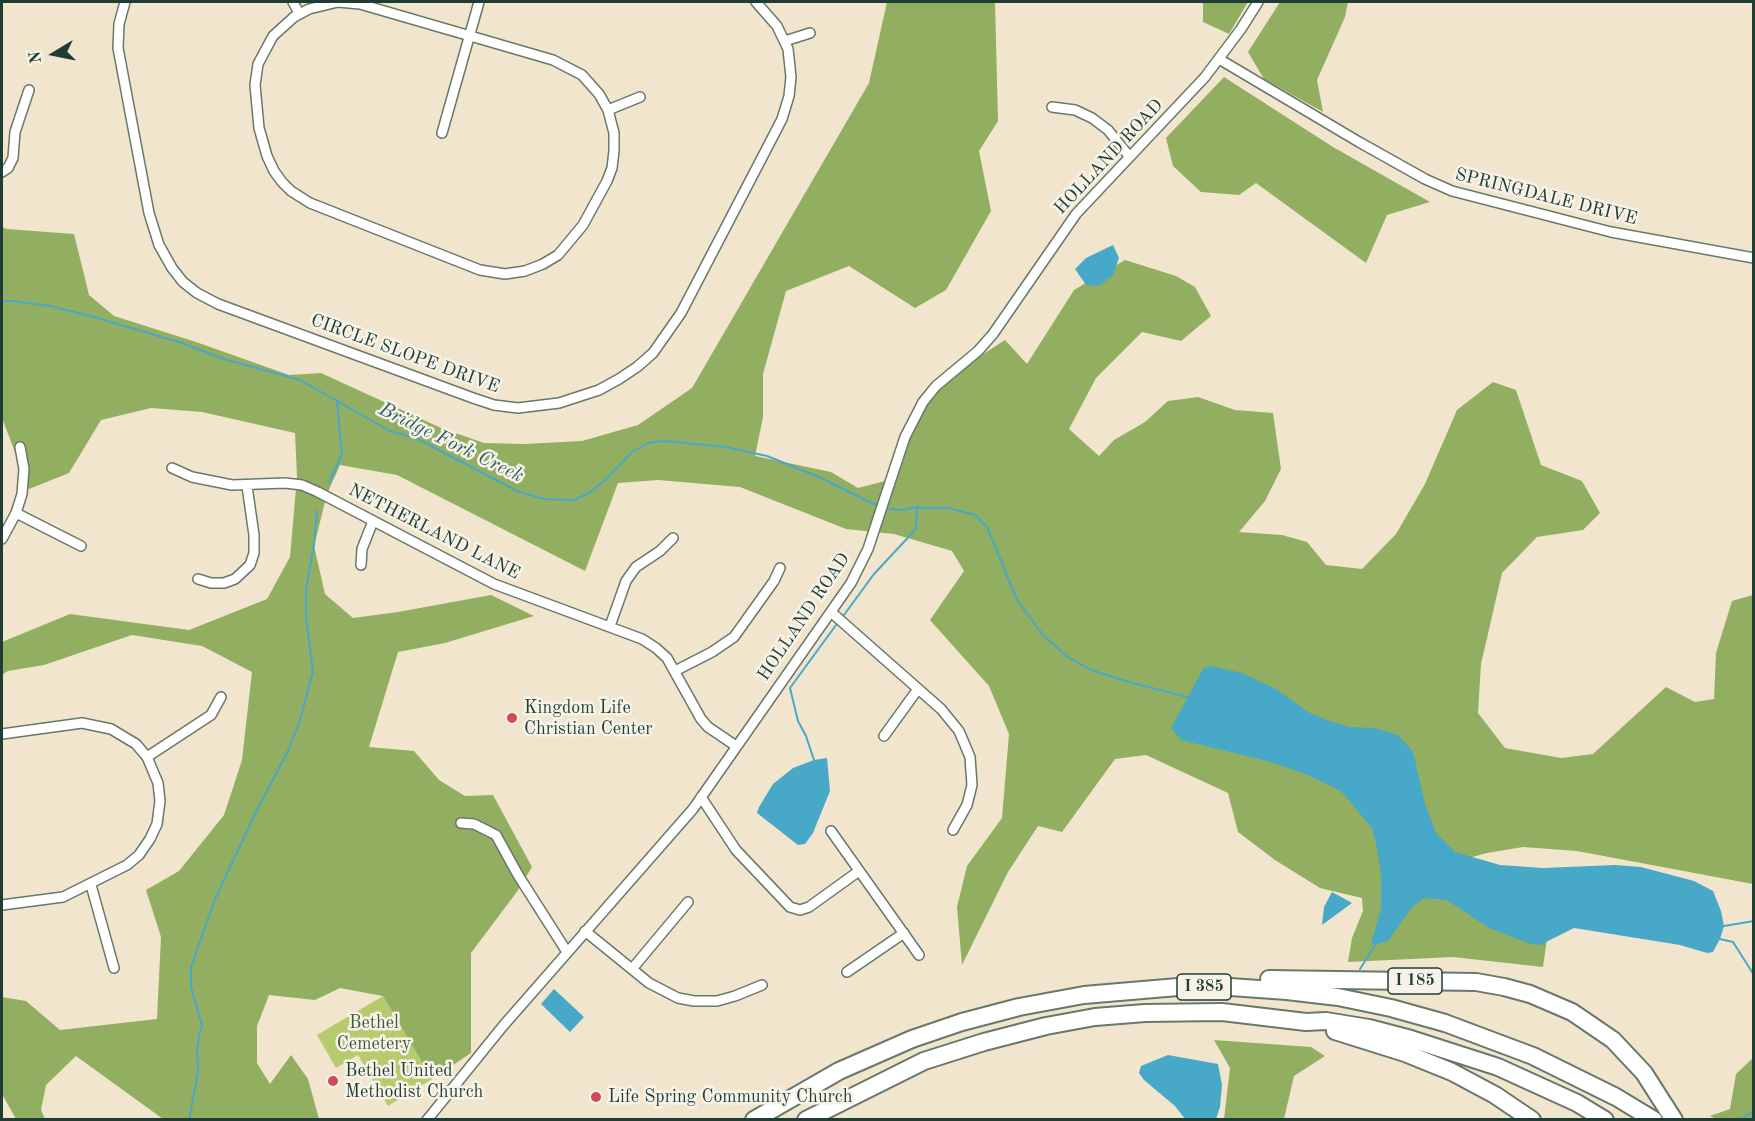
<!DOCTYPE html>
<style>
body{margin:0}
#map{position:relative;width:1755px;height:1121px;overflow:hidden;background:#f1e6cd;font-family:"Old Standard TT",serif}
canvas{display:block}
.frame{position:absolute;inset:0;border:3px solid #1f3d34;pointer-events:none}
.north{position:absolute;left:24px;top:24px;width:60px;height:60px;-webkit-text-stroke:4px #f7f3e8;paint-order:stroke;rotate:260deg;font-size:16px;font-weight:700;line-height:24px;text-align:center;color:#1f3d34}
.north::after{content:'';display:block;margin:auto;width:21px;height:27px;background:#1f3d34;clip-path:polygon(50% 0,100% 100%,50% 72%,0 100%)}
</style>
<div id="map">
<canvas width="1755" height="1121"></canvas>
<div class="frame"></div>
<div class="north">N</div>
</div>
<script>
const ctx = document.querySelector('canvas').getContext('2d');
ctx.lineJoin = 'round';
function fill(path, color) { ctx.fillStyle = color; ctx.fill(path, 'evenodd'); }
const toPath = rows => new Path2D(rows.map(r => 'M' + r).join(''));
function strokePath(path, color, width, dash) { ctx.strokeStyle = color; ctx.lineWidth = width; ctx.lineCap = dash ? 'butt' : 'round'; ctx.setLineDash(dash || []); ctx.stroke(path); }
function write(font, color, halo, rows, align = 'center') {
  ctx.font = font + ' "Old Standard TT",serif'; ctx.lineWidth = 5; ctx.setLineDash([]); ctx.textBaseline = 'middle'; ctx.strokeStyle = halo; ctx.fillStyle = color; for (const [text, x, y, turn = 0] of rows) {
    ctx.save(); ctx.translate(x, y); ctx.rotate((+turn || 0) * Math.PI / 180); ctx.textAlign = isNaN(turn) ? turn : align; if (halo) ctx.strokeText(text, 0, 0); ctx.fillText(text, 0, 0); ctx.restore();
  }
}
fill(toPath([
 [383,996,432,1079,388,1106,358,1055,336,1068,317,1035]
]), '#b7ca6e');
fill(toPath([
 [887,2,995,2,998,121,979,151,991,211,946,290,915,308,849,266,786,291,763,374,763,417,755,456,831,472,858,488,889,480,909,420,957,371,1005,340,1027,364,1074,290,1125,260,1176,276,1195,287,1211,316,1181,341,1142,332,1096,378,1069,429,1099,456,1114,440,1145,422,1168,401,1198,397,1235,410,1273,413,1281,469,1265,501,1239,532,1282,535,1307,542,1326,565,1362,569,1396,534,1425,484,1457,410,1493,382,1516,390,1541,465,1582,481,1600,513,1583,530,1537,537,1502,573,1481,664,1478,713,1505,748,1561,758,1593,754,1666,687,1695,702,1714,699,1716,653,1732,601,1753,595,1753,884,1577,851,1523,847,1487,853,1465,859,1549,925,1543,967,1453,957,1348,962,1352,938,1363,911,1362,898,1320,888,1275,860,1238,832,1228,793,1146,755,1115,759,1062,832,1038,826,1008,872,962,965,957,907,967,866,1002,818,1009,734,989,686,930,620,964,571,952,551,894,534,846,529,740,487,658,480,618,483,585,571,397,475,340,465,327,494,314,546,325,594,353,618,398,612,491,595,534,616,445,643,398,652,369,747,414,751,439,780,465,796,493,795,532,867,516,893,471,953,471,1053,432,1079,383,996,340,988,315,1000,269,995,257,1026,257,1063,270,1084,291,1055,308,1079,319,1119,163,1119,76,1056,46,1085,41,1110,45,1119,16,1119,2,1094,2,997,26,1001,60,1030,157,1019,161,937,146,890,179,871,224,815,242,760,252,672,202,646,132,635,44,665,8,671,2,675,2,642,70,614,189,630,267,599,290,557,297,477,295,433,202,412,151,408,101,420,69,473,29,489,2,418,2,227,7,229,74,234,89,295,114,316,196,342,289,375,321,373,441,428,484,443,524,444,582,441,638,425,692,388,869,83],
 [1203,2,1248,2,1229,34,1203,22],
 [1280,2,1348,2,1345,17,1317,80,1323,112,1264,79,1248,52],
 [1224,77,1333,147,1430,202,1387,215,1366,263,1256,183,1239,195,1201,192,1173,166,1166,138],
 [1214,1040,1311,1047,1325,1056,1294,1076,1284,1119,1224,1119,1230,1068],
 [1753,1058,1753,1119,1716,1119,1710,1116,1730,1109,1736,1074]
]), '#91ae61');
fill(toPath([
 [1113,245,1119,258,1113,275,1099,286,1086,285,1075,269,1086,258],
 [1211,666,1242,673,1276,689,1308,712,1329,721,1349,727,1373,728,1398,735,1413,752,1425,804,1436,833,1455,852,1500,865,1543,868,1615,865,1641,867,1694,881,1713,891,1721,911,1724,926,1720,939,1713,952,1707,953,1680,945,1574,928,1540,945,1531,944,1489,928,1447,900,1424,898,1412,907,1388,941,1376,944,1371,943,1381,909,1381,874,1377,848,1372,828,1341,791,1308,775,1271,762,1181,740,1171,728,1203,669],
 [827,758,830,791,813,833,805,844,798,845,757,813,759,807,773,784,793,768,814,760],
 [1332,892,1352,903,1322,925,1324,907],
 [554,989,584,1017,570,1032,541,1004],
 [1168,1055,1218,1064,1222,1085,1220,1107,1216,1119,1185,1119,1175,1106,1144,1080,1139,1073,1141,1066]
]), '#47a8c7');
strokePath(toPath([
 [2,301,13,301,50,306,94,317,179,342,224,359,300,380,390,431,418,439,517,491,544,499,574,500,589,493,605,480,632,452,648,443,664,441,725,447,767,456,819,477,876,505],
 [329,483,342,454,337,402],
 [889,509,902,510,917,507,921,508,949,508,975,515,987,527,1017,600,1043,635,1068,657,1091,670,1129,682,1187,697],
 [844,615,874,574,916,529,917,507],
 [814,760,806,736,798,721,790,688,836,625],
 [1724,926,1754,921],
 [1720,939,1733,942,1754,975],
 [1360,969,1376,944],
 [189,1120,198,1072,197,1050,199,1036,202,1025,191,987,191,967,215,899,256,812,288,751,299,723,313,672,306,617,306,589,314,545,317,511],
 [1740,1120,1754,1111]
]), '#47a8c7', 2);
const minor = toPath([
 [125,2,119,24,118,48,149,213,159,245,172,268,183,282,197,293,218,304,473,398,494,405,518,408,559,403,599,390,619,379,637,367,653,353,681,313,767,148,782,119,789,96,791,77,788,49,777,26,756,2],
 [293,2,299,13],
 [338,2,360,4,553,60,582,75,599,94,608,110,614,133,614,151,612,168,607,181,583,225,558,255,543,264,525,271,505,274,480,270,310,203,291,191,282,182,274,171,267,156,259,128,255,85,258,64,273,36,294,17,309,9,338,2],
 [785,41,810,33],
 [1219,59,1359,142,1425,179,1452,191,1611,232,1754,258],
 [1052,107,1075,110,1092,118,1108,130,1129,156],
 [608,110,640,97],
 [442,133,479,2],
 [2,172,8,168,13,158,15,132,29,90],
 [172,468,192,477,232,485,285,483,302,485,318,492,494,584,642,639,656,648,667,658,701,719,708,727,736,746],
 [16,513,81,546],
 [2,539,16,513,22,494,24,469,20,447],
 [361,565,362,549,373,521],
 [198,579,211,583,224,583,235,579,250,565,254,553,254,535,247,486],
 [831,612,941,709,959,731,970,757,972,785,967,805,953,830],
 [610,626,626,581,636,567,660,551,673,538],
 [675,671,712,652,734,637,774,581,780,568],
 [2,734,82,723,111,729,136,744,147,757,158,783,160,801,157,824,150,839,139,855,127,865,63,897,2,905],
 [884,736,918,689],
 [147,757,211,715,221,697],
 [701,797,736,850,790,907,800,910,809,907,859,871],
 [461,823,474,824,496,835,518,875,567,952],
 [831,831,919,955],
 [91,885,114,968],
 [585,931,649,983,678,998,694,1001,717,1001,735,996,762,985],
 [632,969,688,902],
 [847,972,904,933],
 [427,1120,503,1026,693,809,851,583,868,549,905,437,923,402,936,386,978,351,993,334,1076,214,1205,77,1241,29,1258,2]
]);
const motorway = toPath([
 [1269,979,1476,982,1504,987,1530,994,1572,1012,1613,1040,1644,1073,1674,1120],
 [1335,1031,1405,1053,1452,1072,1495,1095,1532,1120],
 [754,1120,839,1071,912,1039,962,1022,1019,1007,1084,995,1178,987,1230,987,1287,991,1338,997,1391,1008,1445,1023,1533,1056,1616,1097,1654,1120],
 [806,1120,924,1061,984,1042,1046,1026,1095,1017,1145,1013,1222,1012,1306,1022,1326,1021,1369,1028,1411,1039,1498,1067,1577,1103,1605,1120]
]);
strokePath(minor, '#68786a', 12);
strokePath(motorway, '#68786a', 20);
strokePath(minor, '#fff', 9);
strokePath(motorway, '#fff', 16);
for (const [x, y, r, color] of [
 [512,718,6,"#d1495b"],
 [333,1081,6,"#d1495b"],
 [596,1097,6,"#d1495b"]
]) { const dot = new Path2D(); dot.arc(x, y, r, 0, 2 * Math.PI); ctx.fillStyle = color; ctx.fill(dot); strokePath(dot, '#f7f3e8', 2); }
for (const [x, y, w] of [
 [1415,981,54],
 [1204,987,54]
]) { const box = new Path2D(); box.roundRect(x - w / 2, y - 13, w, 26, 4.5); ctx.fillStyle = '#f7f3e8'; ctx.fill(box); strokePath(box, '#1f3d34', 1.5); }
write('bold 16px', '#1f3d34', null, [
 ["I 185",1415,981],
 ["I 385",1204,987]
]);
write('18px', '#1f3d34', '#f7f3e8', [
 ["HOLLAND ROAD",1109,157,-47],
 ["SPRINGDALE DRIVE",1546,197,14],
 ["CIRCLE SLOPE DRIVE",405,354,20],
 ["NETHERLAND LANE",434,532,27],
 ["HOLLAND ROAD",804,617,-56]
]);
write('18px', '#1f3d34', '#f7f3e8', [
 ["Kingdom Life",524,708],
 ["Christian Center",524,729],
 ["Bethel United",345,1071],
 ["Methodist Church",345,1092],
 ["Life Spring Community Church",608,1097]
], 'left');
write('18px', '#3d5940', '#f7f3e8', [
 ["Bethel",374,1023],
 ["Cemetery",374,1044]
]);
write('italic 20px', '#2b5d60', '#f7f3e8', [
 ["Bridge Fork Creek",451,443,26]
]);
</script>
